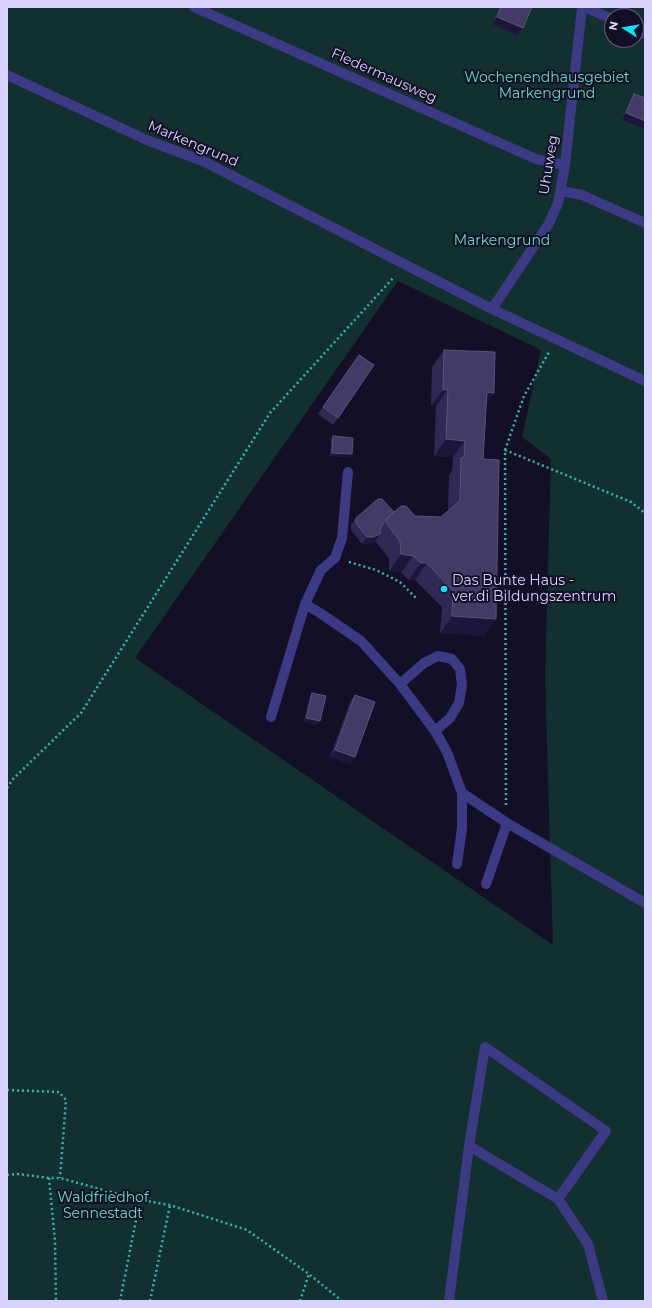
<!DOCTYPE html>
<style>
body{margin:0}
#map{position:relative;width:652px;height:1308px;overflow:hidden;background:#130f26;font-family:Montserrat,sans-serif}
canvas{display:block}
.frame{position:absolute;inset:0;border:8px solid #d9d4ff;pointer-events:none}
.north{position:absolute;left:604px;top:8px;width:40px;height:40px;box-sizing:border-box;background:#130f26;border:1px solid #625e7d;border-radius:50%;rotate:282deg;font-size:11px;font-weight:700;line-height:16px;text-align:center;color:#d9d4ff}
.north::after{content:'';display:block;margin:auto;width:14px;height:18px;background:#00e5ff;clip-path:polygon(50% 0,100% 100%,50% 72%,0 100%)}
</style>
<div id="map">
<canvas width="652" height="1308"></canvas>
<div class="frame"></div>
<div class="north">N</div>
</div>
<script>
const ctx = document.querySelector('canvas').getContext('2d');
ctx.lineJoin = 'round';
function fill(path, color) { ctx.fillStyle = color; ctx.fill(path, 'evenodd'); }
const toPath = rows => new Path2D(rows.map(r => 'M' + r).join(''));
function strokePath(path, color, width, dash) { ctx.strokeStyle = color; ctx.lineWidth = width; ctx.lineCap = dash ? 'butt' : 'round'; ctx.setLineDash(dash || []); ctx.stroke(path); }
function write(font, color, halo, rows, align = 'center') {
  ctx.font = font + ' Montserrat,sans-serif'; ctx.lineWidth = 4; ctx.setLineDash([]); ctx.textBaseline = 'middle'; ctx.strokeStyle = halo; ctx.fillStyle = color; for (const [text, x, y, turn = 0] of rows) {
    ctx.save(); ctx.translate(x, y); ctx.rotate((+turn || 0) * Math.PI / 180); ctx.textAlign = isNaN(turn) ? turn : align; if (halo) ctx.strokeText(text, 0, 0); ctx.fillText(text, 0, 0); ctx.restore();
  }
}
fill(toPath([
 [7,7,645,7,645,1301,7,1301],
 [612,16,636,16,636,40,612,40],
 [398,281,541,350,522,437,551,459,545,677,553,945,135,658]
]), '#12302f');
strokePath(toPath([
 [505,450,631,502,645,513],
 [349,562,376,570,400,582,416,598],
 [7,788,12,780,81,713,270,413,394,277],
 [506,805,505,450,524,396,549,352],
 [7,1090,59,1092,66,1100,60,1178],
 [7,1175,17,1174,49,1178,60,1178,140,1200,170,1205,247,1230,309,1274,342,1301],
 [49,1178,55,1241,56,1301],
 [120,1301,140,1200],
 [150,1301,170,1205],
 [300,1301,309,1274]
]), '#2fb8b0', 2.5, [2, 3]);
strokePath(toPath([
 [194,7,536,159,549,162,565,165],
 [584,7,612,19],
 [636,30,645,34],
 [7,75,149,141,203,161,492,309,645,381],
 [561,191,582,195,645,223],
 [492,309,548,225,558,203,565,165,582,7],
 [305,604,320,613,361,641,400,684,435,731,447,752,462,793,462,828,457,864],
 [400,684,424,663,438,656,452,659,460,669,462,685,459,703,450,718,435,731],
 [271,717,305,604,321,570,335,558,342,538,348,472],
 [462,793,507,823,645,903],
 [486,884,507,823],
 [558,1199,588,1244,603,1301],
 [449,1301,469,1146,485,1047,606,1131,558,1199,469,1146]
]), '#3d3a85', 10);
fill(toPath([
 [499,7,532,7,523,28,518,35,492,24],
 [634,94,645,98,622,120,630,101],
 [444,350,486,404,483,459,484,636,440,633,442,607,415,580,409,580,401,573,389,571,389,558,375,541,369,544,362,544,351,530,351,525,356,518,394,512,415,516,441,517,448,511,449,475,452,471,453,457,434,456,436,406,431,406,432,367],
 [359,355,374,365,333,425,318,414],
 [333,436,352,454,349,457,330,456,331,440],
 [312,693,320,721,317,725,304,722,310,696],
 [355,695,355,757,351,764,330,757,350,702]
]), '#312854');
fill(toPath([
 [497,17,523,28,518,35,492,24],
 [626,113,645,121,645,129,622,120],
 [448,389,436,406,431,406,443,390],
 [487,392,494,393,482,409],
 [446,439,465,441,453,457,434,456],
 [332,453,352,454,349,457,330,456],
 [380,534,375,541,369,544,362,544,367,537],
 [401,554,413,556,401,573,389,571],
 [421,563,427,563,415,580,409,580],
 [452,616,496,619,484,636,440,633],
 [306,718,320,721,317,725,304,722],
 [335,750,355,757,351,764,330,757]
]), '#1d163a');
const building = toPath([
 [501,7,532,7,523,28,497,17,501,7],
 [634,94,645,98,645,121,626,113,634,94],
 [444,350,495,352,494,393,487,392,483,459,499,460,496,619,452,616,453,591,427,563,421,563,413,556,401,554,400,541,387,524,387,518,401,506,406,506,415,516,441,517,460,501,461,458,464,457,465,441,446,439,448,389,443,390,444,350],
 [359,355,374,365,338,418,323,407,359,355],
 [333,436,353,438,352,454,332,453,333,436],
 [378,499,382,499,394,512,387,518,381,527,380,534,373,537,367,537,356,523,356,518,378,499],
 [312,693,326,696,320,721,306,718,312,693],
 [355,695,375,702,355,757,335,750,355,695]
]);
fill(building, '#433a66');
strokePath(building, '#5a527e', 1);
for (const [x, y, r, color] of [
 [444,589,4,"#00e5ff"]
]) { const dot = new Path2D(); dot.arc(x, y, r, 0, 2 * Math.PI); ctx.fillStyle = color; ctx.fill(dot); strokePath(dot, '#130f26', 1.5); }
write('14px', '#d9d4ff', '#130f26', [
 ["Fledermausweg",384,76,24],
 ["Markengrund",193,144,23],
 ["Uhuweg",549,165,-81]
]);
write('14px', '#5fe0c0', '#130f26', [
 ["Wochenendhausgebiet",547,78],
 ["Markengrund",547,94],
 ["Markengrund",502,241],
 ["Waldfriedhof",103,1198],
 ["Sennestadt",103,1214]
]);
write('14px', '#d9d4ff', '#130f26', [
 ["Das Bunte Haus -",452,581],
 ["ver.di Bildungszentrum",452,597]
], 'left');
</script>
